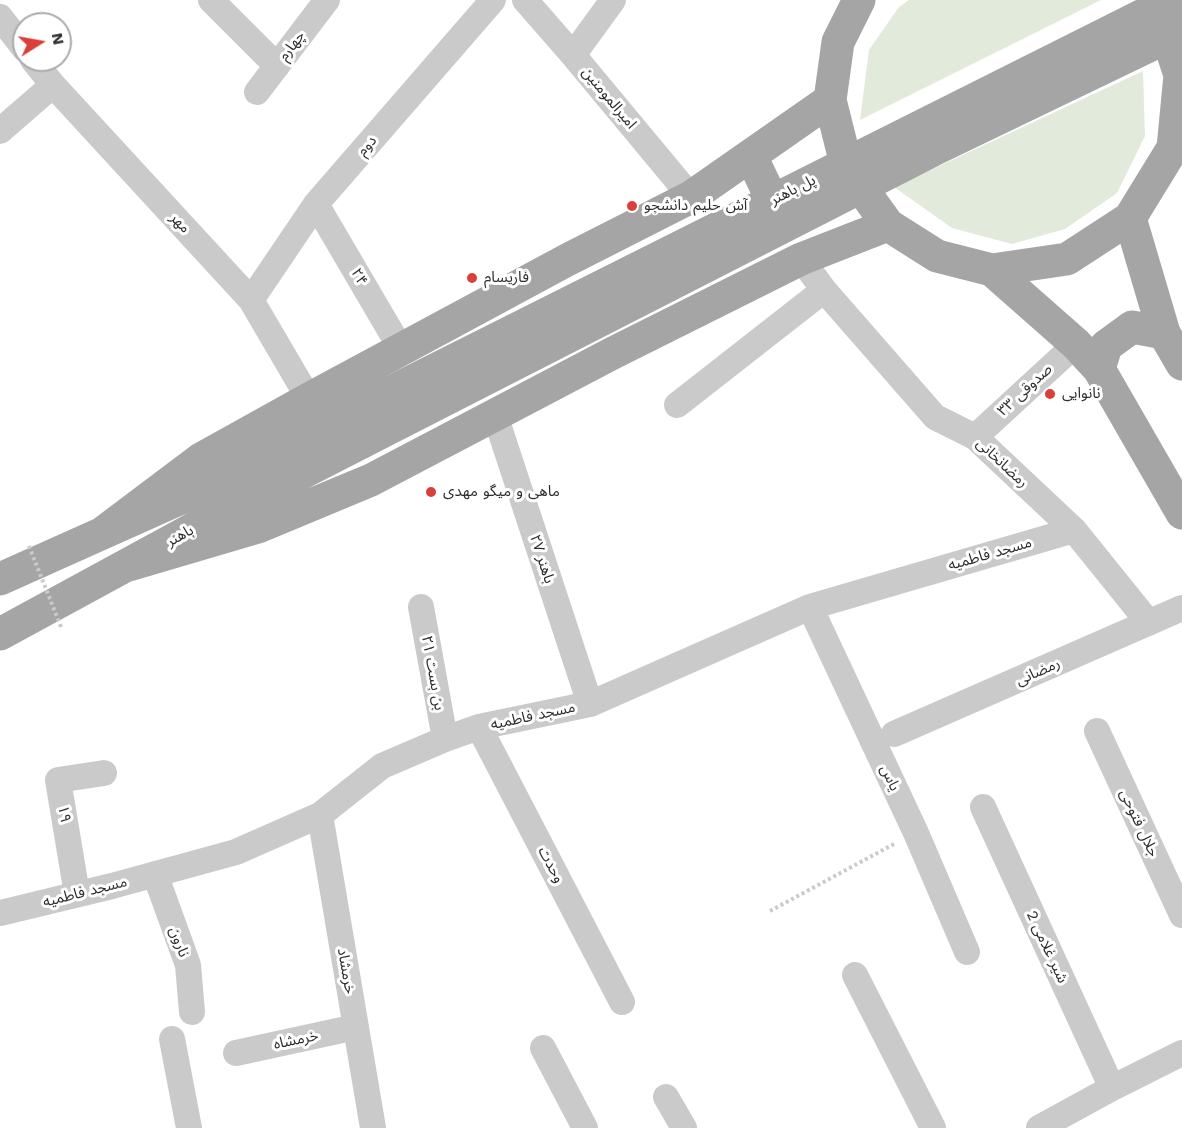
<!DOCTYPE html>
<meta charset="utf-8">
<style>
body{margin:0}
#map{position:relative;width:1182px;height:1128px;overflow:hidden;background:#fff;font-family:"Work Sans",sans-serif}
canvas{display:block}
.north{position:absolute;left:12px;top:12px;width:60px;height:60px;box-sizing:border-box;background:#fff;border:2px solid #ababab;border-radius:50%;rotate:79deg;font-size:16px;font-weight:700;line-height:24px;text-align:center;color:#2d2d2d}
.north::after{content:'';display:block;margin:auto;width:21px;height:27px;background:#da3f39;clip-path:polygon(50% 0,100% 100%,50% 72%,0 100%)}
</style>
<div id="map">
<canvas width="1182" height="1128"></canvas>
<div class="north">N</div>
</div>
<script>
const ctx = document.querySelector('canvas').getContext('2d');
ctx.lineJoin = 'round';
function fill(path, color) { ctx.fillStyle = color; ctx.fill(path, 'evenodd'); }
const toPath = rows => new Path2D(rows.map(r => 'M' + r).join(''));
function strokePath(path, color, width, dash) { ctx.strokeStyle = color; ctx.lineWidth = width; ctx.lineCap = dash ? 'butt' : 'round'; ctx.setLineDash(dash || []); ctx.stroke(path); }
function write(font, color, halo, rows, align = 'center') {
  ctx.font = font + ' "Work Sans","Noto Sans Arabic",sans-serif'; ctx.lineWidth = 6; ctx.setLineDash([]); ctx.textBaseline = 'middle'; ctx.strokeStyle = halo; ctx.fillStyle = color; for (const [text, x, y, turn = 0] of rows) {
    ctx.save(); ctx.translate(x, y); ctx.rotate((+turn || 0) * Math.PI / 180); ctx.textAlign = isNaN(turn) ? turn : align; if (halo) ctx.strokeText(text, 0, 0); ctx.fillText(text, 0, 0); ctx.restore();
  }
}
fill(toPath([
 [909,0,1101,0,860,120,869,50,899,7],
 [1143,71,1145,136,1117,193,1065,229,1012,244,952,228,894,187]
]), '#e2eadb');
strokePath(toPath([
 [770,911,894,844]
]), '#cacaca', 4, [3, 3]);
strokePath(toPath([
 [211,0,277,66],
 [525,0,573,55,691,197],
 [0,17,24,48],
 [573,55,613,0],
 [33,60,53,85,251,300,309,399],
 [257,92,327,0],
 [0,131,53,85],
 [316,204,401,349],
 [801,259,824,290,935,417,975,437,1074,530,1149,623],
 [251,300,316,204,493,0],
 [677,405,824,290],
 [495,415,590,704],
 [975,437,1076,344],
 [421,607,445,739],
 [810,607,916,833,967,952],
 [479,727,622,1002],
 [1097,731,1182,915],
 [894,734,1182,608],
 [983,807,1112,1088],
 [320,815,373,1128],
 [155,874,188,965,192,1012],
 [77,894,58,780,104,773],
 [0,913,112,886,236,852,320,815,382,766,445,739,479,727,590,704,810,607,1074,530],
 [855,975,933,1128],
 [172,1039,189,1128],
 [543,1048,585,1128],
 [236,1053,356,1027],
 [666,1097,684,1128],
 [1039,1128,1112,1088,1182,1053]
]), '#cacaca', 26);
strokePath(toPath([
 [859,0,838,42,830,100,847,168,888,225,937,256,992,270,1067,259,1130,218,1173,148,1180,75,1159,11],
 [751,156,784,225],
 [1130,218,1164,333,1182,364],
 [992,270,1076,344,1099,369,1182,513],
 [1099,369,1106,346,1132,327,1164,333],
 [104,532,201,459,309,399,567,260,691,197,830,100],
 [129,565,258,527,371,480,613,353,801,259,888,225],
 [0,579,190,494,349,413],
 [0,634,204,523,362,442]
]), '#a5a5a5', 33);
strokePath(toPath([
 [29,546,61,627]
]), '#cacaca', 4, [3, 3]);
strokePath(toPath([
 [349,413,1173,0],
 [362,442,933,150,1182,30]
]), '#a5a5a5', 33);
for (const [x, y, r, color] of [
 [632,206,6,"#da3f39"],
 [472,278,6,"#da3f39"],
 [1050,394,6,"#da3f39"],
 [431,492,6,"#da3f39"]
]) { const dot = new Path2D(); dot.arc(x, y, r, 0, 2 * Math.PI); ctx.fillStyle = color; ctx.fill(dot); strokePath(dot, '#fff', 2); }
write('15px', '#2d2d2d', '#fff', [
 ["چهارم",292,46,-53],
 ["امیرالمومنین",609,98,50],
 ["دوم",367,146,-49],
 ["پل باهنر",793,190,-27],
 ["مهر",180,223,47],
 ["۲۴",359,277,60],
 ["صدوقی ۳۳",1025,390,-43],
 ["رمضانخانی",1002,463,43],
 ["باهنر",180,536,-29],
 ["مسجد فاطمیه",990,554,-16],
 ["باهنر ۲۷",542,559,72],
 ["رمضانی",1038,672,-24],
 ["بن بست ۲۱",433,673,80],
 ["مسجد فاطمیه",533,716,-12],
 ["یاس",890,778,65],
 ["۱۹",64,814,80],
 ["جلال فتوحی",1139,823,65],
 ["وحدت",551,865,62],
 ["مسجد فاطمیه",85,892,-14],
 ["نارون",179,942,70],
 ["شیر غلامی 2",1047,947,65],
 ["خرمشاد",346,971,80],
 ["خرمشاه",296,1040,-12]
]);
write('15px', '#2d2d2d', '#fff', [
 ["آش حلیم دانشجو",644,206],
 ["فاریسام",484,278],
 ["نانوایی",1062,394],
 ["ماهی و میگو مهدی",443,492]
], 'left');
</script>
